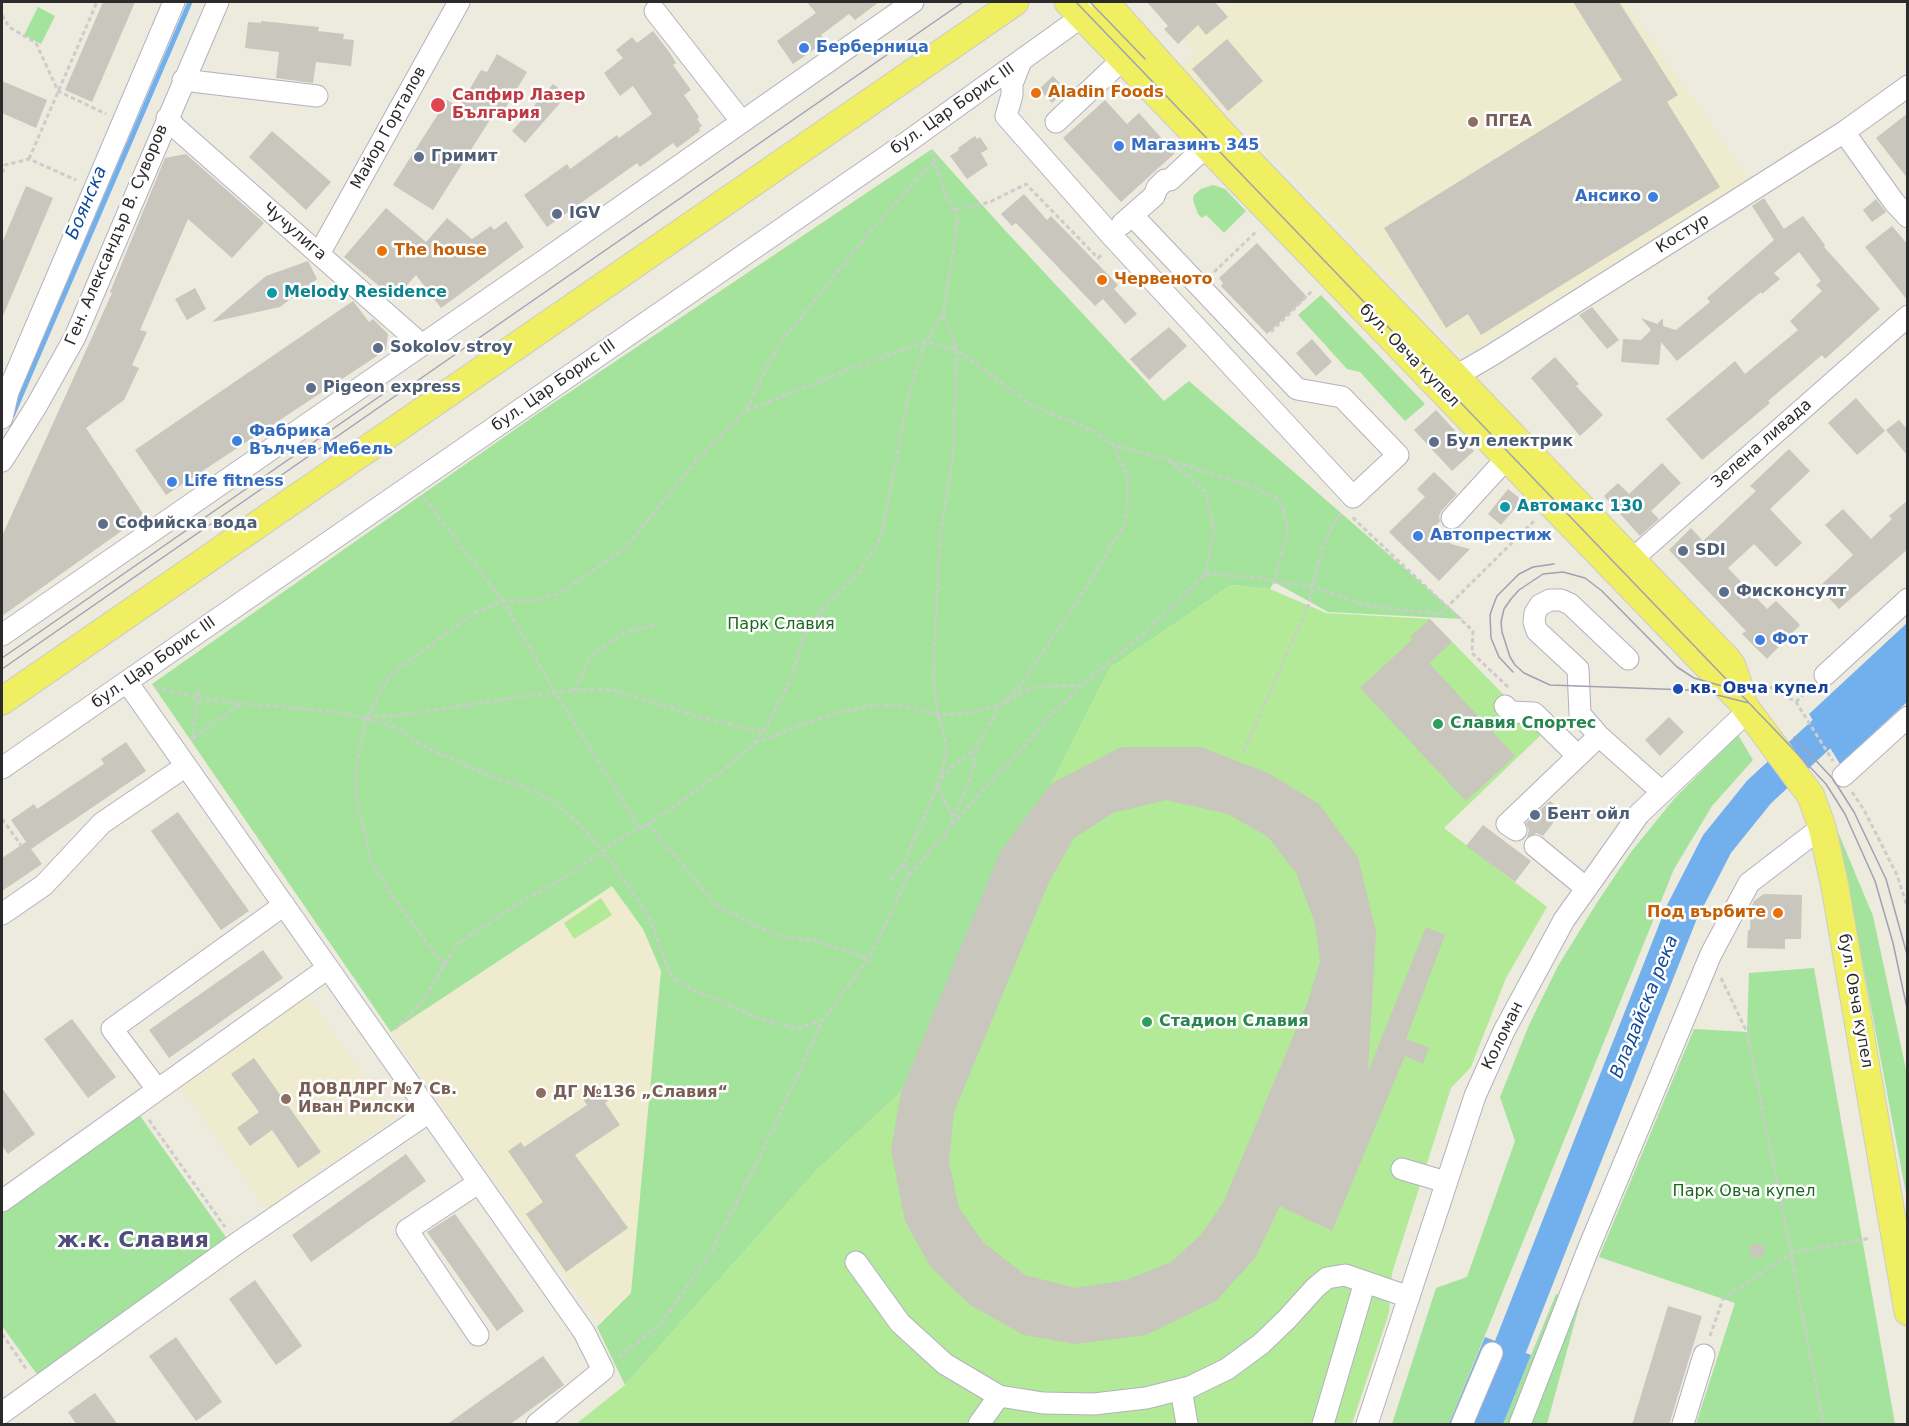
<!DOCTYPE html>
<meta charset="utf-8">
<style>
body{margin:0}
#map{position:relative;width:1909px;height:1426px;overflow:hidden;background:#edeade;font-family:"DejaVu Sans",sans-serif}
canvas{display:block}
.frame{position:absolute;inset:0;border:3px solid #2b2b2b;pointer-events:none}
</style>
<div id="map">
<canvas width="1909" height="1426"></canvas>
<div class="frame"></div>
</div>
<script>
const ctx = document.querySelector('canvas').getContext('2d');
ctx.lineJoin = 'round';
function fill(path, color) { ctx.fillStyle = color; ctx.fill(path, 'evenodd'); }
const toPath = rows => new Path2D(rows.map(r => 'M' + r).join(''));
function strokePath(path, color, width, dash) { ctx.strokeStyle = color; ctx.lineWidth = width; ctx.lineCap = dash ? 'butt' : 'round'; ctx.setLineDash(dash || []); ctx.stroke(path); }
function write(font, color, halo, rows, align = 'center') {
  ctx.font = font + ' "DejaVu Sans",sans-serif'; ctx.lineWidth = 5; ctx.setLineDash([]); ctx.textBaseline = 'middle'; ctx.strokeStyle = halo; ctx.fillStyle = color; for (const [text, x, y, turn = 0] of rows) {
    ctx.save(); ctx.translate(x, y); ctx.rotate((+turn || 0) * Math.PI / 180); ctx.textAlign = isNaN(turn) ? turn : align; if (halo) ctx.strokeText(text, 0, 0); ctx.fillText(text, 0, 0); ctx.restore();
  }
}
fill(toPath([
 [1225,2,1626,2,1748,179,1466,356,1181,66,1196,54,1184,38,1187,16,1207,35,1228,17,1221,8,1227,4],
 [613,886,643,929,661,971,631,1293,601,1325,475,1154,391,1032],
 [305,993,395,1117,267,1209,177,1082]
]), '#eeebce');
fill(toPath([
 [38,7,55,16,41,44,24,35],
 [932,149,1001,226,1164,401,1189,381,1463,619,1328,612,1274,582,1270,589,1231,585,1110,668,1051,784,901,1092,816,1171,625,1385,597,1327,631,1293,661,971,643,929,612,886,391,1032,152,684,537,414],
 [1213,185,1225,189,1246,211,1224,233,1206,215,1202,218,1198,214,1193,200,1194,195,1201,189],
 [1321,295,1425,404,1405,421,1360,372,1347,369,1298,315],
 [1738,735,1753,760,1712,806,1674,869,1449,1424,1392,1424,1436,1288,1467,1277,1515,1141,1500,1097,1529,1025,1558,966,1598,901,1631,852,1674,799],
 [1838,832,1873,916,1907,1074,1907,1199],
 [1814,968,1895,1424,1696,1424,1735,1303,1599,1257,1694,1029,1747,1032,1749,973],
 [136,1110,228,1240,39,1377,2,1326,2,1208],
 [1556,1294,1580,1303,1547,1424,1503,1424]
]), '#a3e39b');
fill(toPath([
 [1231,585,1270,589,1326,613,1430,619,1542,734,1444,828,1547,907,1506,978,1471,1067,1451,1088,1392,1273,1389,1313,1352,1424,576,1424,625,1385,816,1171,901,1092,1051,784,1110,668],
 [601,898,612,915,574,939,564,923]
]), '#b3ea97');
fill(toPath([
 [1907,623,1907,702,1840,764,1809,714],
 [1485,1337,1531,1355,1503,1424,1449,1424]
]), '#72b0ed');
strokePath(toPath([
 [12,416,190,2]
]), '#72b0ed', 5);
strokePath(toPath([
 [1480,1424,1681,914,1717,844,1759,792,1908,654]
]), '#72b0ed', 33);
fill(toPath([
 [103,2,135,2,92,102,65,90],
 [807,2,879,2,855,20,849,14,821,35,826,41,793,64,777,41,816,13],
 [1147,2,1215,2,1228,17,1206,35,1198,25,1178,44,1164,29,1168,26],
 [1573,2,1619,2,1678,95,1667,102,1720,187,1481,335,1468,314,1446,328,1384,228,1622,80],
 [261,21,319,27,318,31,344,34,343,39,354,40,351,66,316,62,313,83,276,78,279,52,245,48,248,22,261,23],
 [653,31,670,53,676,63,673,65,691,90,684,95,699,117,697,119,702,126,699,128,700,131,677,148,673,143,640,167,637,163,547,227,524,195,567,164,570,169,617,135,619,138,652,114,633,86,620,96,604,73,623,58,616,50,632,37,637,43],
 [1227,39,1263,81,1228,111,1192,69],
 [497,54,527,72,499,119,493,115,433,210,393,185,447,100,459,107,481,70,487,72],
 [1053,76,1066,90,1052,103,1039,89],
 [2,81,47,100,36,128,2,113],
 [553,84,567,95,525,143,512,131],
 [1105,100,1127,124,1139,113,1175,153,1121,202,1063,138],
 [1908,113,1908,179,1876,138],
 [272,131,331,182,306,210,249,157],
 [975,136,977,139,980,137,988,149,981,153,988,165,967,179,950,156,959,150,958,148],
 [186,154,264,223,232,258,188,219,140,330,147,332,132,365,139,368,124,400,86,428,144,515,2,616,2,536,112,293,110,292,165,158],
 [26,186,53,198,2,318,2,243],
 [1024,194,1047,220,1051,216,1118,285,1114,289,1137,314,1125,324,1103,299,1095,306,1016,223,1012,226,1001,214],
 [1764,198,1784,229,1803,216,1825,245,1824,247,1880,309,1825,359,1822,355,1768,401,1770,403,1702,460,1666,419,1735,361,1745,374,1798,330,1790,321,1822,291,1816,285,1821,281,1799,252,1774,273,1780,279,1762,294,1761,292,1677,361,1661,342,1659,365,1621,362,1623,339,1641,340,1651,330,1641,318,1657,324,1663,318,1663,326,1676,330,1710,302,1707,298,1774,240,1752,206],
 [1876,199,1886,212,1872,222,1863,210],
 [386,208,426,242,447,218,472,239,491,226,494,230,506,221,524,247,441,308,416,275,395,299,344,257],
 [1892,226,1908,245,1908,301,1865,247],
 [1257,243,1307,297,1267,334,1221,286,1223,283,1219,278],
 [308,261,317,279,280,307,212,322,266,276],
 [195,288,206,309,187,320,175,299],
 [353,301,369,322,373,319,388,334,386,350,166,495,135,450],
 [1592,307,1619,340,1607,349,1579,315],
 [1169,327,1187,346,1149,380,1130,359],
 [1312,339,1332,362,1316,376,1296,353],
 [1555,357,1579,384,1576,386,1603,415,1580,436,1531,378],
 [1856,398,1885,431,1857,455,1828,423],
 [1436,410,1474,451,1452,471,1414,430],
 [1899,420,1908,430,1908,456,1886,430],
 [1789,449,1810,471,1770,509,1802,543,1776,567,1754,544,1728,568,1767,609,1776,601,1800,625,1767,659,1742,634,1746,631,1669,550,1691,528,1703,541,1756,491,1750,486],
 [1662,463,1681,483,1651,511,1659,519,1640,536,1604,496,1618,483,1629,494],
 [1434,472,1457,494,1442,510,1439,516,1440,521,1434,527,1451,544,1470,549,1439,581,1389,532,1425,497,1417,489],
 [1508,489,1522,500,1501,525,1488,514],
 [1908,500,1908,549,1839,609,1819,587,1853,555,1825,525,1843,509,1871,539,1892,519,1889,516],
 [1430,619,1452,642,1429,663,1515,756,1466,801,1360,688,1413,639,1410,637],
 [1669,717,1684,732,1660,756,1645,740],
 [126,742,146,771,31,849,11,820,34,804,37,809,104,764,101,759],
 [1121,747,1201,747,1268,773,1319,804,1358,857,1376,932,1368,1072,1426,927,1445,935,1406,1039,1429,1048,1423,1064,1405,1056,1332,1231,1280,1206,1255,1258,1216,1301,1146,1335,1075,1344,1024,1335,970,1305,930,1266,905,1221,891,1150,901,1092,1000,852,1051,784],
 [1166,800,1228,814,1268,837,1296,873,1315,923,1320,962,1307,1004,1223,1203,1201,1235,1171,1262,1126,1280,1075,1288,1025,1275,983,1242,959,1208,949,1162,954,1112,1049,882,1074,838,1113,813],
 [1550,801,1562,811,1543,836,1537,833,1527,837,1529,830,1526,823],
 [178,812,249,911,221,930,151,831],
 [1483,825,1531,861,1515,882,1466,846],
 [26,842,42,864,2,891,2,858],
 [1764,894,1802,895,1801,939,1785,939,1785,949,1747,948,1748,930,1750,930,1751,907,1754,901],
 [263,950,283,978,169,1058,149,1030],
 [72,1019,116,1077,88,1098,44,1039],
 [254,1058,321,1152,298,1168,272,1130,250,1146,237,1128,259,1112,231,1074],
 [2,1088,35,1134,8,1154,2,1146],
 [599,1088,608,1101,605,1103,620,1125,575,1155,628,1228,566,1272,526,1214,543,1202,508,1151,521,1142,524,1147,587,1105,583,1099],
 [406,1154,426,1181,311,1262,292,1235],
 [455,1214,524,1311,497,1331,427,1232],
 [1757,1244,1764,1246,1764,1256,1752,1258,1749,1245],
 [255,1280,302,1346,276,1365,229,1299],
 [1668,1306,1702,1316,1669,1425,1632,1425],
 [176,1337,222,1402,196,1421,149,1356],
 [543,1356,564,1385,509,1425,446,1425],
 [95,1393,118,1425,77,1425,68,1412]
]), '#c8c6bd');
const minor = toPath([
 [655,11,742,122],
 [1021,61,1012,84,1012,95,1006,116,1110,234,1353,497,1398,455,1342,397,1297,389,1133,216],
 [183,80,317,96],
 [167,118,175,127,422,345],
 [1056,122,1123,59],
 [1844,132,1894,202,1908,217],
 [1122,224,1154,196,1157,188,1165,180,1170,180,1216,137],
 [319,254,459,2],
 [1444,383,1492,355,1844,132,1908,86],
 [2,418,8,392,174,2],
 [2,461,37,405,75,337,218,2],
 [1452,518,1507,458],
 [1620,570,1908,316],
 [2,635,545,260,913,2],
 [1825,675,1908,599],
 [127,682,584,1332,603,1370,537,1424],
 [1505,706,1510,712,1534,713,1578,756],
 [1599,736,1580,714,1578,669,1537,631,1534,622,1535,613,1540,605,1550,600,1561,600,1570,604,1628,659],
 [2,768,906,143,1094,8],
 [1843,776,1908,717],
 [1516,830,1507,824,1599,736,1662,792],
 [1535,846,1586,888],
 [2,914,44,885,102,823,186,766],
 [157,1089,112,1029,284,905],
 [1402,1169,1446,1182],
 [2,1201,328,968],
 [856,1262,900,1323,945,1364,999,1396,1043,1403,1094,1404,1146,1398,1190,1387,1227,1369,1261,1344,1287,1319,1315,1288,1327,1278,1345,1275,1409,1297],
 [478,1335,407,1230,478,1183],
 [1181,1389,1187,1424],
 [2,1413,236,1244,429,1112],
 [979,1424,999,1396],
 [1323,1424,1365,1282],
 [1367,1424,1475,1096,1504,1031,1564,920,1639,814,1748,711],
 [1462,1424,1492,1353],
 [1520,1424,1587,1252,1711,954,1749,883,1822,827],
 [1683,1424,1704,1355]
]);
const major = toPath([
 [1068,2,1740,700,1811,796,1822,827,1835,887,1908,1312],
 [1105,2,1222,133,1727,659,1732,666,1742,695],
 [2,701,1015,2]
]);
strokePath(minor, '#b2b1bf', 23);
strokePath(major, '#ccc', 29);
strokePath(toPath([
 [2,15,9,27,36,43,58,91,106,114],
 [29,159,97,2],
 [2,173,5,165,29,159,76,180],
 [954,210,990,202,1026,184,1098,258,1103,254],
 [1214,272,1257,231],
 [1271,332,1313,290],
 [746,409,778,346,868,234,935,160],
 [1168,460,1253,487,1278,499,1282,505,1288,530,1274,582],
 [424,498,503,601,555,692,593,689,612,690,700,717,763,732],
 [1354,517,1354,519,1473,631,1472,653,1508,687],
 [1205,574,1262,578,1274,582,1312,586,1364,605,1440,614,1535,520],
 [1763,683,1796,702,1833,761],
 [155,687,198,698,226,702,339,712,366,719,397,728,421,745,478,771,526,788,548,798,578,823,603,851,629,887,649,917,672,978,691,989,760,1019,798,1029,824,1019,871,955,908,876,948,831,968,784,974,764,977,746,1000,706],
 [574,690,586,666,595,653,618,636,630,631,656,625],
 [1006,702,1032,688,1061,685,1081,686,1148,630,1205,574,1214,531,1206,492,1167,459,1113,445],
 [1796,702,1810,688],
 [367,719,378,716,400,715,555,692,639,827],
 [193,738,240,704],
 [192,741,198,698,197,686],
 [1243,752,1308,606,1322,548,1333,525,1341,513],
 [941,779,952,767,976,749],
 [937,787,953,817],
 [1852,792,1864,810,1897,875,1908,909],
 [2,819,21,845],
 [648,824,687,869,714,904,775,935,816,941,868,958],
 [952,825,984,789,1026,745,1047,718,1081,686],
 [908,876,904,863,937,787,946,755,945,739,938,715,933,681,940,535,953,457,957,350,943,315],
 [891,880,904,863],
 [444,966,393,897,371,862,356,796,356,770,366,719,389,677,401,666,476,612,503,601,530,601,559,594,625,548,700,456,745,411,855,367,925,342,957,350,1033,406,1092,430,1113,445,1127,475,1128,500,1124,525,1082,594,1021,685,1002,704,970,713,938,715,901,706,876,705,845,711,815,720,754,743],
 [1721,978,1747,1032,1791,1253,1823,1424],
 [395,1029,421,1004,456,945,518,904,574,872,619,839,648,824,682,801,735,761,754,743,766,728,793,675,803,638,826,604,859,572,881,537,908,398,925,342,943,315,958,220,941,183,931,149],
 [149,1120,225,1227],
 [2,1334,27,1370],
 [1710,1336,1723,1299,1791,1253,1871,1238],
 [619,1357,660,1325,712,1251,762,1152,823,1020]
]), '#ccc', 3, [4.5, 3]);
strokePath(minor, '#fff', 21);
strokePath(major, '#efef61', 27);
strokePath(toPath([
 [1076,2,1775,730,1826,784,1845,814,1875,881,1893,943,1908,1013],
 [1090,2,1145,59],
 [2,658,386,392],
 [2,669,963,2],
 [1513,672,1499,657,1491,638,1490,615,1493,606,1497,596,1519,574,1533,567,1554,564],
 [1736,690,1694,678,1677,667,1602,591,1585,578,1563,572,1543,574,1519,590,1511,599,1504,609,1501,622,1502,632,1510,657,1515,665,1524,673,1550,685,1688,690,1717,695,1749,703],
 [1794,737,1833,779,1854,812,1886,879,1908,958]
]), '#a2a0b5', 1.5);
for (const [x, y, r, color] of [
 [804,48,6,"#3f7fe0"],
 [1036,93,6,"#e8710a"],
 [438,105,8,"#e0444e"],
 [1473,122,6,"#8d6e63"],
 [1119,146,6,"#3f7fe0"],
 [419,157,6,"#5c6f8a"],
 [1653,197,6,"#3f7fe0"],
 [557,214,6,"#5c6f8a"],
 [382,251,6,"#e8710a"],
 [1102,280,6,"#e8710a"],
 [272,293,6,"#0f9aa8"],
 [378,348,6,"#5c6f8a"],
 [311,388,6,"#5c6f8a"],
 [237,441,6,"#3f7fe0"],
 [1434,442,6,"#5c6f8a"],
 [172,482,6,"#3f7fe0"],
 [1505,507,6,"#0f9aa8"],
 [103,524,6,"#5c6f8a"],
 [1418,536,6,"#3f7fe0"],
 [1683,551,6,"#5c6f8a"],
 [1724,592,6,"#5c6f8a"],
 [1760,640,6,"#3f7fe0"],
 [1678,689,6,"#1a4fb4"],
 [1438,724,6,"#2e9e5b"],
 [1535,815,6,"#5c6f8a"],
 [1778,913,6,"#e8710a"],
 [1147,1022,6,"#2e9e5b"],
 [541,1093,6,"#8d6e63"],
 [286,1099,6,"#8d6e63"]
]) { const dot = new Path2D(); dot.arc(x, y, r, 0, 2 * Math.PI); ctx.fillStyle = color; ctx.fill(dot); strokePath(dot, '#fff', 2); }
write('bold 16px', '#366cbe', '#fff', [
 ["Берберница",816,48],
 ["Магазинъ 345",1131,146],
 ["Ансико",1641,197,"right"],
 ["Фабрика",249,432],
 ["Вълчев Мебель",249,450],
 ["Life fitness",184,482],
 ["Автопрестиж",1430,536],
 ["Фот",1772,640]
], 'left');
write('bold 16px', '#c56008', '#fff', [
 ["Aladin Foods",1048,93],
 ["The house",394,251],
 ["Червеното",1114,280],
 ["Под върбите",1766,913,"right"]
], 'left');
write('bold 16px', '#be3a42', '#fff', [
 ["Сапфир Лазер",452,96],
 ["България",452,114]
], 'left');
write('16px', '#2b2b2b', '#fff', [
 ["бул. Цар Борис III",953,109,-35],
 ["Майор Горталов",389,128,-61],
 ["Чучулига",294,232,41],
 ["Костур",1683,234,-32],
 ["Ген. Александър В. Суворов",117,235,-67],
 ["бул. Овча купел",1409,356,46],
 ["бул. Цар Борис III",554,386,-35],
 ["Зелена ливада",1762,444,-41],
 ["бул. Цар Борис III",154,663,-35],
 ["бул. Овча купел",1855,1001,80],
 ["Коломан",1503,1036,-64]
]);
write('bold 16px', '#785e54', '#fff', [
 ["ПГЕА",1485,122],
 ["ДОВДЛРГ №7 Св.",298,1090],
 ["Иван Рилски",298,1108],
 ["ДГ №136 „Славия“",553,1093]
], 'left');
write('bold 16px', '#4e5e75', '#fff', [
 ["Гримит",431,157],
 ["IGV",569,214],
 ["Sokolov stroy",390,348],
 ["Pigeon express",323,388],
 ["Бул електрик",1446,442],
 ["Софийска вода",115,524],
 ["SDI",1695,551],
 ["Фисконсулт",1736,592],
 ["Бент ойл",1547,815]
], 'left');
write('bold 16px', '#0d838f', '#fff', [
 ["Melody Residence",284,293],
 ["Автомакс 130",1517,507]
], 'left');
write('16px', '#1b681d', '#fff', [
 ["Парк Славия",781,625],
 ["Парк Овча купел",1744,1192]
]);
write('bold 16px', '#164399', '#fff', [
 ["кв. Овча купел",1690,689]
], 'left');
write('bold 16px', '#27864d', '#fff', [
 ["Славия Спортес",1450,724],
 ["Стадион Славия",1159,1022]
], 'left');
write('italic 18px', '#0f4a9b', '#fff', [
 ["Боянска",87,203,-67],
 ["Владайска река",1645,1007,-68]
]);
write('bold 22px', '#4f4c7c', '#fff', [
 ["ж.к. Славия",133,1241]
]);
</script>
